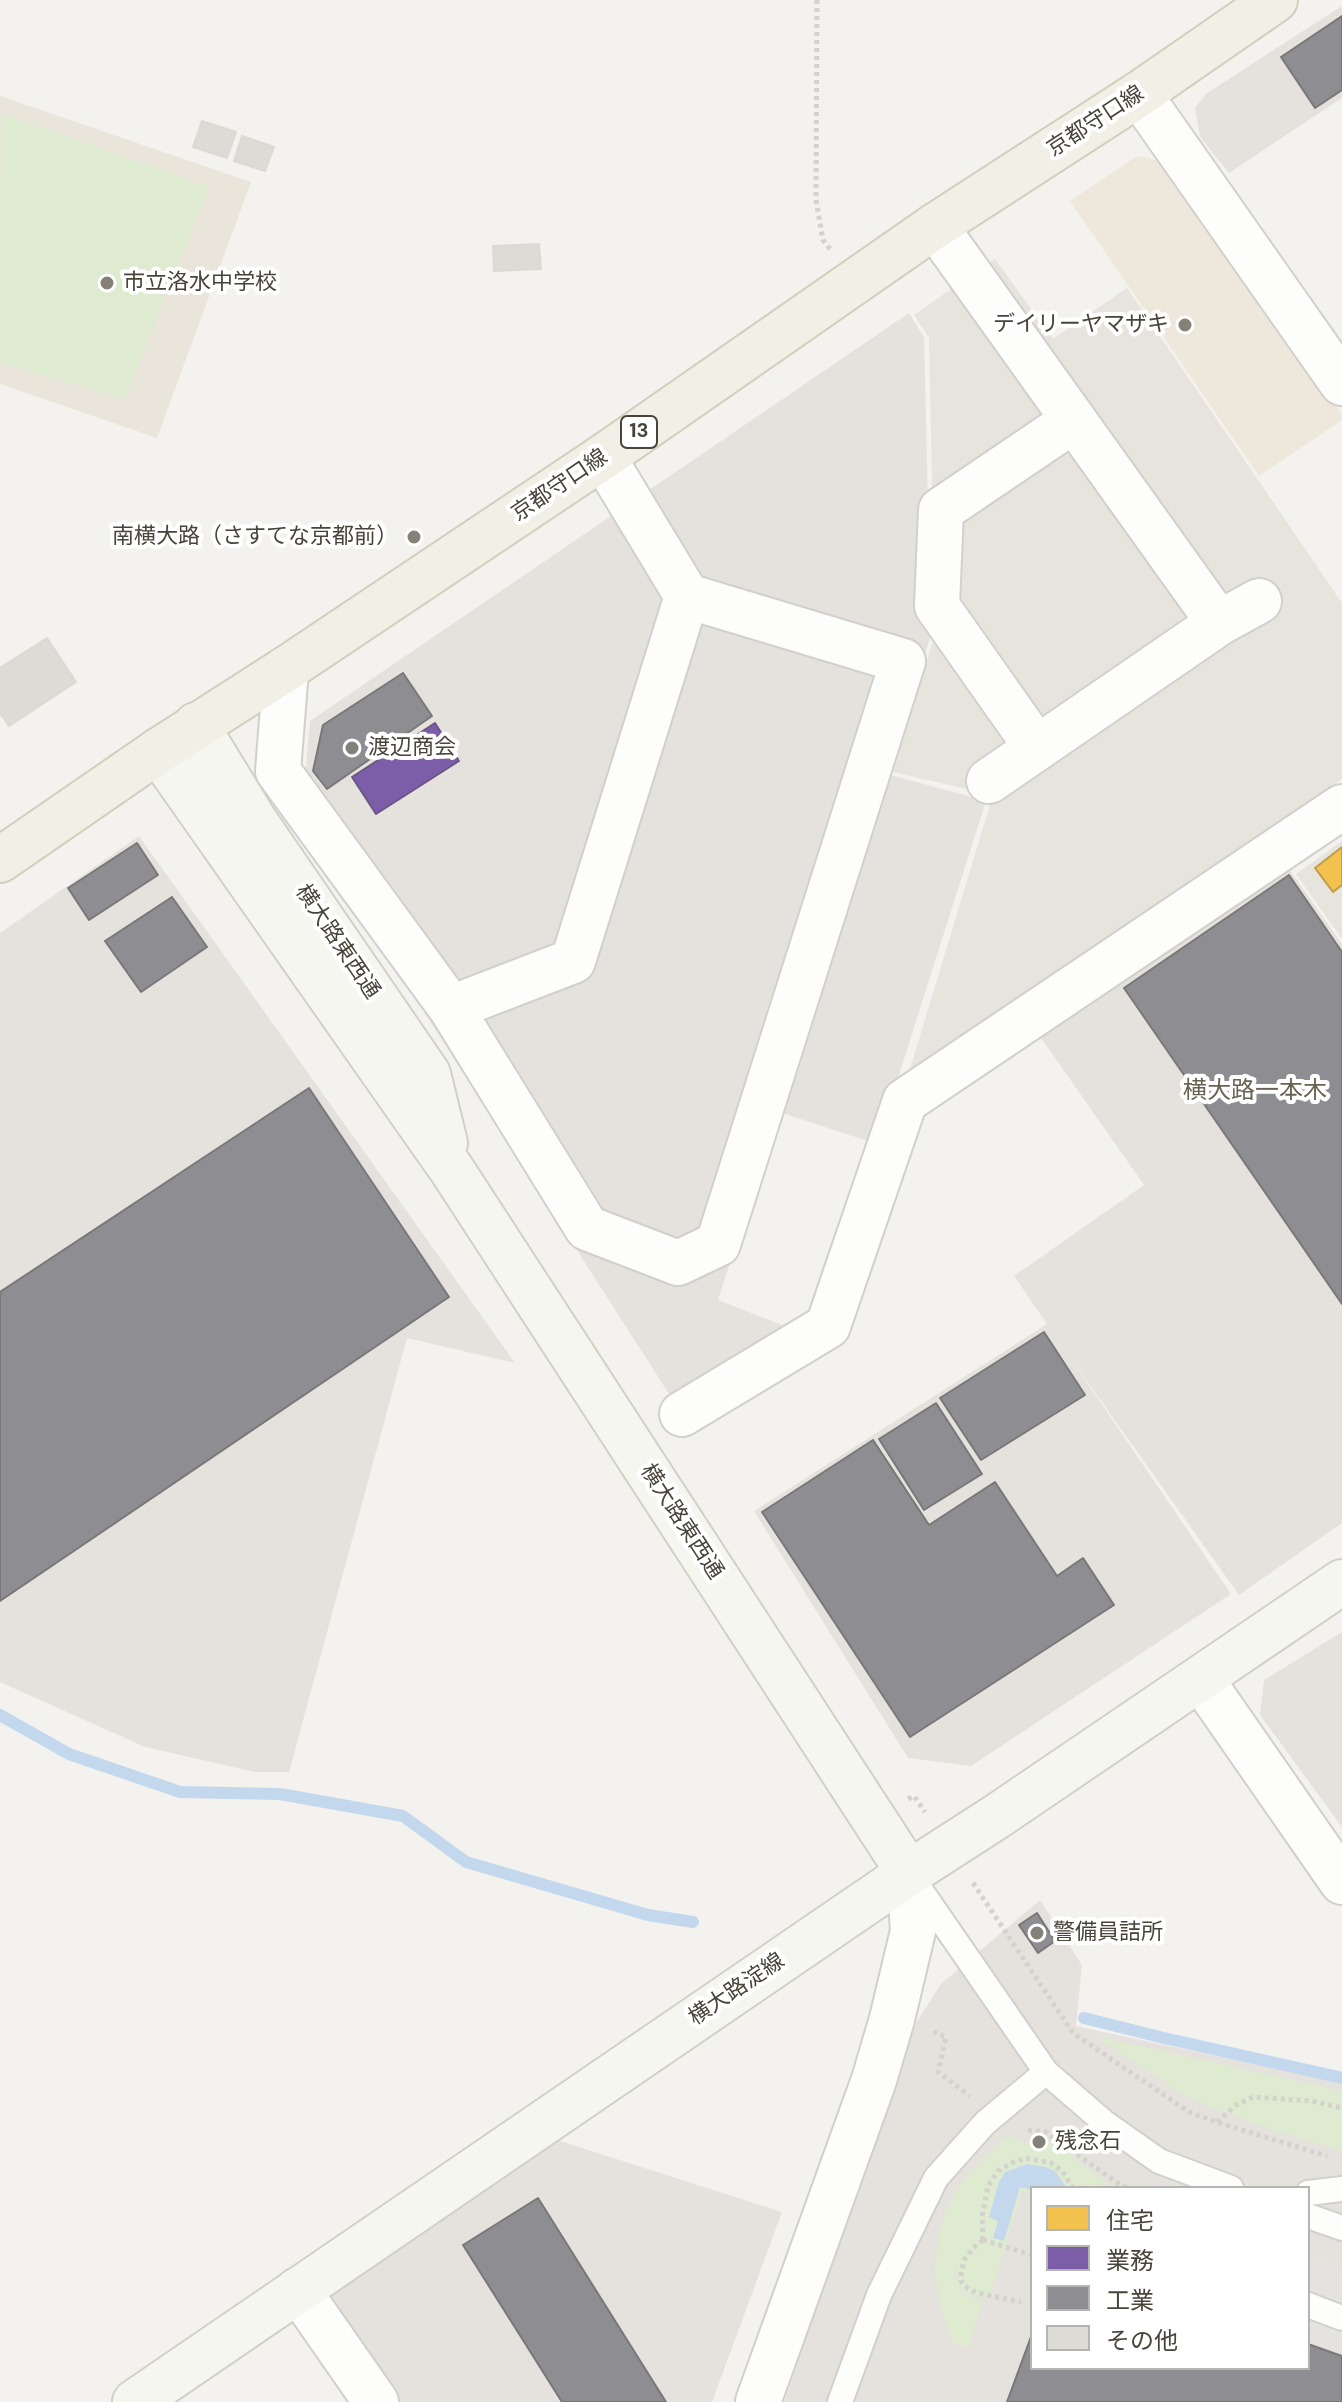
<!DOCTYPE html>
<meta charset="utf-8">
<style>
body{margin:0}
#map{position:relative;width:1342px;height:2402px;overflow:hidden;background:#f3f2ee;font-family:"DM Sans","Noto Sans JP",sans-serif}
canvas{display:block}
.legend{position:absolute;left:1030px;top:2186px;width:280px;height:184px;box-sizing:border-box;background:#fff;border:2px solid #b6b4b0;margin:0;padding:10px 14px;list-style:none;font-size:24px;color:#49443a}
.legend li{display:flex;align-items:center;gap:16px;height:40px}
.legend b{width:40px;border:2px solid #b6b4b0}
</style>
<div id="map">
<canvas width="1342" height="2402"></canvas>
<ul class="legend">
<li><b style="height:22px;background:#f2c14e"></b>住宅</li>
<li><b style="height:22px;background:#7b5ea7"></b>業務</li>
<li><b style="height:22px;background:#8d8d92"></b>工業</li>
<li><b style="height:22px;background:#dddbd6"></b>その他</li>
</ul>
</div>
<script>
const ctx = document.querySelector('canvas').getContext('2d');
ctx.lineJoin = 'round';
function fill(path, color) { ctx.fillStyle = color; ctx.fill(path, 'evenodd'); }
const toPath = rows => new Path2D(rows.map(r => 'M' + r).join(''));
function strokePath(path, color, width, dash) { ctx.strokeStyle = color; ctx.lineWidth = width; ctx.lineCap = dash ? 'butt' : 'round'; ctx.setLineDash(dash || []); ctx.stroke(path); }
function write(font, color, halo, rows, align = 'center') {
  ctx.font = font + ' "DM Sans","Noto Sans JP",sans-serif'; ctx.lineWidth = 8; ctx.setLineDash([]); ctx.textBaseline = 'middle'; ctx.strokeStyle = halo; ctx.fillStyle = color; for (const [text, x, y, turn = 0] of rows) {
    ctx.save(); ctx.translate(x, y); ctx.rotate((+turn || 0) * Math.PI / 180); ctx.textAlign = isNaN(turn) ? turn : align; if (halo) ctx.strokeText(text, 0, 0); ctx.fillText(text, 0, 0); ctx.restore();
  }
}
fill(toPath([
 [995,259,1053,339,1127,288,1342,603,1342,779,906,1082,993,795,893,772,935,634,929,338,914,315],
 [1342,841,1342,939,1296,874]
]), '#e6e4dd');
fill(toPath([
 [1137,156,1169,163,1342,415,1342,420,1259,476,1070,201]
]), '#ede7dc');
fill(toPath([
 [1342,6,1342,98,1229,173,1200,137,1195,108,1207,93],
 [909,313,924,337,931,635,887,774,986,801,877,1144,779,1112,718,1300,790,1328,671,1397,308,831,305,778,310,721],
 [139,836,515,1363,407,1338,289,1772,255,1772,145,1747,0,1682,0,933],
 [1287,866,1342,944,1342,1523,1239,1595,1069,1356,1231,1594,971,1766,908,1758,754,1511,1047,1324,1014,1276,1144,1185,1041,1038],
 [1342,1632,1342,1827,1260,1715,1264,1680],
 [1040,1900,1082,1965,1076,2026,1342,2083,1342,2402,784,2402,909,2034,941,1984],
 [1032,2188,1308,2188,1308,2368,1032,2368],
 [557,2140,782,2212,712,2402,393,2402,322,2296]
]), '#e5e2de');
fill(toPath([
 [0,96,251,182,157,438,0,384]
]), '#e9e5da');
fill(toPath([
 [1,113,209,187,125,398,0,363],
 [1094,2036,1342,2091,1342,2151,1252,2123,1189,2098],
 [1042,2135,1115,2188,1032,2188,1032,2194,1022,2191,989,2299,964,2293,957,2282,956,2261,953,2274,962,2294,982,2302,969,2347,953,2344,942,2311,934,2268,938,2239,946,2210,960,2185,980,2161,1008,2136,1026,2144,1035,2136]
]), '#deebd0');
fill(toPath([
 [1308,2255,1342,2267,1342,2354,1308,2341]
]), '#e5e3df');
fill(toPath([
 [1028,2164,1045,2167,1055,2171,1067,2188,1032,2188,1032,2190,1020,2187,1004,2241,993,2238,998,2221,989,2217,999,2182,1005,2172]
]), '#c3d8ed');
const homes = toPath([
 [1342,847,1342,885,1333,892,1315,868,1342,847]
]);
fill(homes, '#f2c14e');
strokePath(homes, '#bf9c48', 2);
const offices = toPath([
 [435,723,459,761,376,814,352,777,435,723]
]);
fill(offices, '#7b5ea7');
strokePath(offices, '#6c5686', 2);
const industry = toPath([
 [1342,16,1342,90,1315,108,1281,57,1342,16],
 [403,673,432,716,327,789,313,771,323,725,403,673],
 [137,843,158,875,89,920,68,888,137,843],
 [1289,875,1342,952,1342,1304,1124,988,1289,875],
 [172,897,207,947,141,992,105,941,172,897],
 [309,1088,449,1297,0,1601,0,1292,309,1088],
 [1044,1332,1085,1395,981,1460,940,1398,1044,1332],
 [936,1403,982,1474,924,1510,879,1439,936,1403],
 [873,1440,929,1525,995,1482,1057,1576,1083,1558,1114,1605,910,1737,762,1512,873,1440],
 [1037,1913,1055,1941,1038,1953,1019,1925,1037,1913],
 [538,2198,666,2402,562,2402,463,2245,538,2198],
 [1032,2334,1032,2368,1308,2368,1308,2344,1342,2356,1342,2402,1007,2402,1032,2334]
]);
fill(industry, '#8d8d92');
strokePath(industry, '#797778', 2);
strokePath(toPath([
 [0,1715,69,1754,180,1792,280,1794,403,1816,466,1862,648,1915,693,1922],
 [1084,2018,1164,2038,1342,2078]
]), '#c3d8ed', 12);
const building = toPath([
 [202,121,236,132,227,158,193,147,202,121],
 [242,136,274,147,265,171,234,161,242,136],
 [539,244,541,269,494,271,493,246,539,244],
 [47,638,76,682,9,726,0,713,0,668,47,638]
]);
fill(building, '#dddbd6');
strokePath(building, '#dbd9d4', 2);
const lane = toPath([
 [917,1885,1046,2072,1105,2123,1159,2161,1231,2188],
 [1308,2193,1342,2189],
 [1308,2216,1342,2228],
 [1308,2305,1342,2318],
 [840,2402,879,2295,936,2178,985,2123,1046,2072]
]);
const street = toPath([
 [1139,94,1342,383],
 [935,226,1219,623],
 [286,669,278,771,451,1008,573,961,687,596],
 [1037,748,937,606,941,510,1074,420],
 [989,781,1219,623,1259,601],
 [451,1008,587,1228,678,1263,718,1244,903,661,687,596,603,457],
 [682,1414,828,1326,905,1101,1342,807],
 [1201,1679,1342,1882],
 [298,2290,376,2402],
 [758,2402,874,2080,892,2019,913,1931,909,1873]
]);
const secondary = toPath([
 [196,725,254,820,428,1074,445,1143],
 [158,751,452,1170,909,1873],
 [135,2402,909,1873,996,1817,1342,1582]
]);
const primary = toPath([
 [0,860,158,751,286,669,603,457,935,226,1139,94,1275,0]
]);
strokePath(lane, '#d1d0cc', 28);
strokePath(street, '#d1d0cc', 48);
strokePath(secondary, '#d2cfc5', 48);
strokePath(primary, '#d4cfbd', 48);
strokePath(toPath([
 [817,0,816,200,823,240,830,249],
 [908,1799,914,1796,925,1812],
 [973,1883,1073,2033,1189,2112,1216,2122,1327,2156],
 [933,2032,946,2037,938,2072,970,2096],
 [1217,2122,1236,2105,1253,2097,1312,2101,1342,2108],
 [1028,2130,1045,2132,1122,2186,1129,2188],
 [983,2240,982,2217,988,2186,998,2171,1011,2163,1026,2158,1051,2163,1062,2171,1073,2188],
 [983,2240,973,2248,965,2259,961,2271,961,2281,968,2289,977,2293,1021,2302],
 [983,2240,1032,2255]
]), '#d3d2cc', 5, [4, 4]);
strokePath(lane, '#fdfdfc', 24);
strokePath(street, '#fdfdfc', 44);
strokePath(secondary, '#f6f6f1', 44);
strokePath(primary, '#f1efe6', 44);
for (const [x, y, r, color] of [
 [107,283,8,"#848179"],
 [1185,325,8,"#848179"],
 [414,537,8,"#848179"],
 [352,748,8,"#848179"],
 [1037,1933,8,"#848179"],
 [1039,2142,8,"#848179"]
]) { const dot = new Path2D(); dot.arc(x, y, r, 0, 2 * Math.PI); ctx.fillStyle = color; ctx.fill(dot); strokePath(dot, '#fff', 3); }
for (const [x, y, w] of [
 [639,432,36]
]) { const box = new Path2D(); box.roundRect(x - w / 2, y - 16, w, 32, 6); ctx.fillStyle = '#fff'; ctx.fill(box); strokePath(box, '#49443a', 2); }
write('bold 20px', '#49443a', null, [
 ["13",639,432]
]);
write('22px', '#49443a', '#fff', [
 ["京都守口線",1096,122,-33],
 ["京都守口線",560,486,-34],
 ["横大路東西通",337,942,56],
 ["横大路東西通",681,1522,57],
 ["横大路淀線",737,1990,-34]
]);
write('22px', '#49443a', '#fff', [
 ["市立洛水中学校",123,283],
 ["デイリーヤマザキ",1169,325,"right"],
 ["南横大路（さすてな京都前）",398,537,"right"],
 ["渡辺商会",368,748],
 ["警備員詰所",1053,1933],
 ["残念石",1055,2142]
], 'left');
write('24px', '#6b6352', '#fff', [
 ["横大路一本木",1255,1092]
]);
</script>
